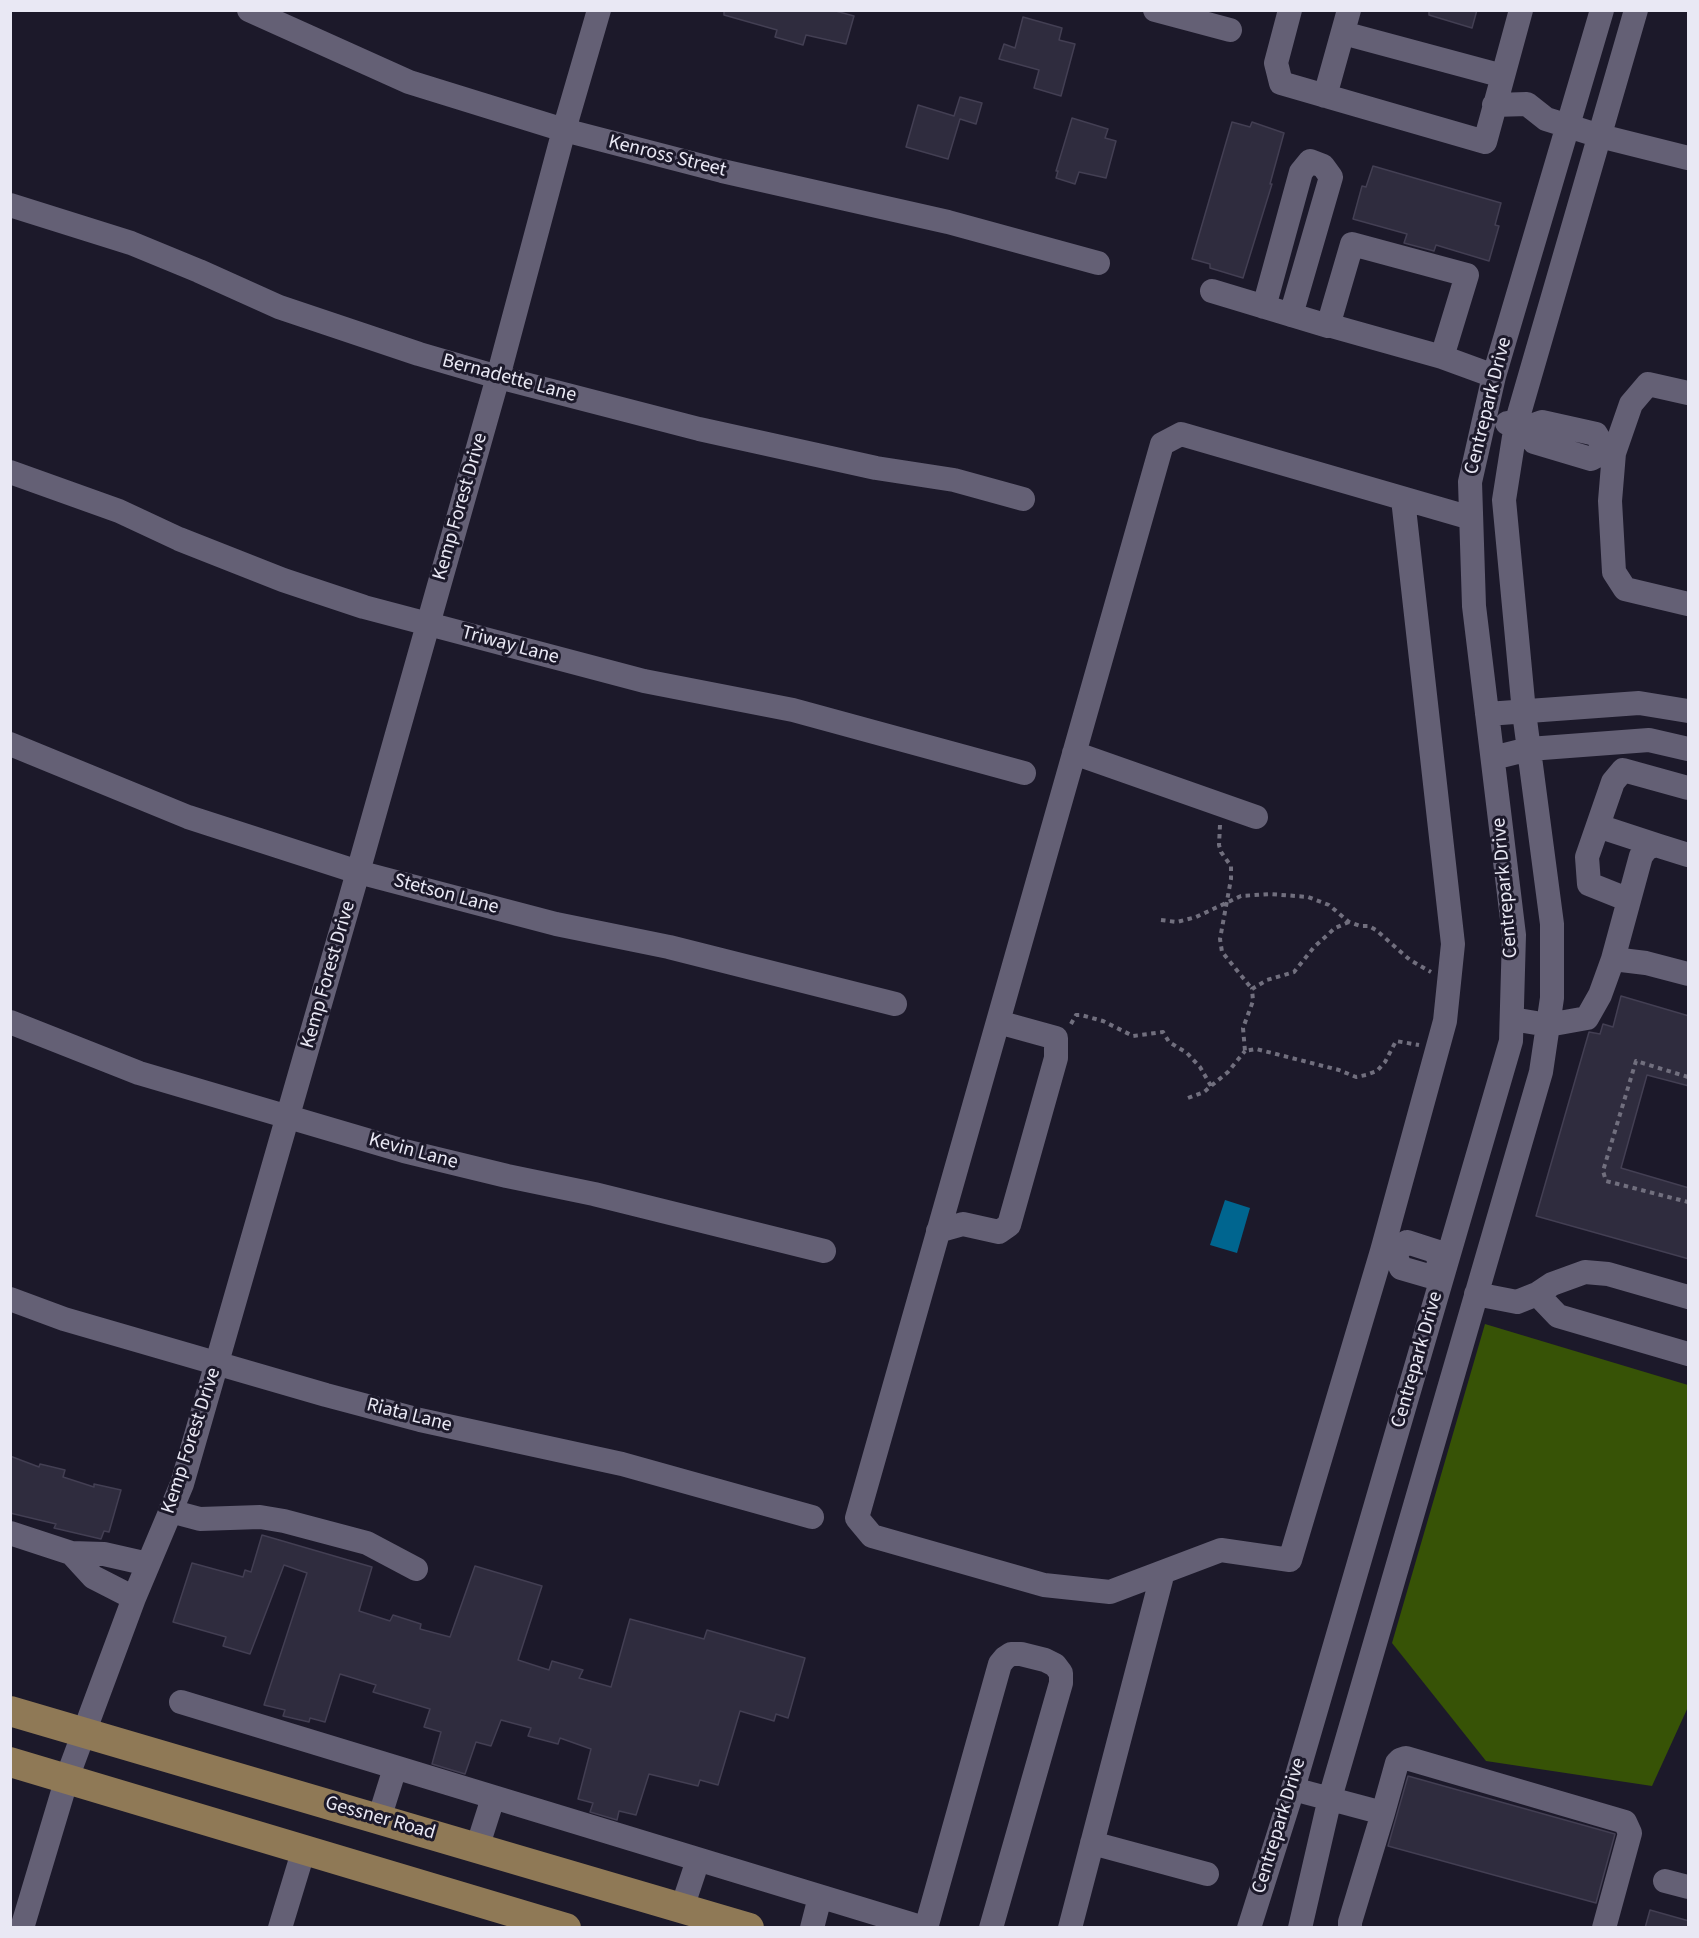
<!DOCTYPE html>
<style>
body{margin:0}
#map{position:relative;width:1699px;height:1938px;overflow:hidden;background:#1c192a;font-family:"Source Sans 3",sans-serif}
canvas{display:block}
.frame{position:absolute;inset:0;border:12px solid #e9e8f4;pointer-events:none}
</style>
<div id="map">
<canvas width="1699" height="1938"></canvas>
<div class="frame"></div>
</div>
<script>
const ctx = document.querySelector('canvas').getContext('2d');
ctx.lineJoin = 'round';
function fill(path, color) { ctx.fillStyle = color; ctx.fill(path, 'evenodd'); }
const toPath = rows => new Path2D(rows.map(r => 'M' + r).join(''));
function strokePath(path, color, width, dash) { ctx.strokeStyle = color; ctx.lineWidth = width; ctx.lineCap = dash ? 'butt' : 'round'; ctx.setLineDash(dash || []); ctx.stroke(path); }
function write(font, color, halo, rows, align = 'center') {
  ctx.font = font + ' "Source Sans 3",sans-serif'; ctx.lineWidth = 6; ctx.setLineDash([]); ctx.textBaseline = 'middle'; ctx.strokeStyle = halo; ctx.fillStyle = color; for (const [text, x, y, turn = 0] of rows) {
    ctx.save(); ctx.translate(x, y); ctx.rotate((+turn || 0) * Math.PI / 180); ctx.textAlign = isNaN(turn) ? turn : align; if (halo) ctx.strokeText(text, 0, 0); ctx.fillText(text, 0, 0); ctx.restore();
  }
}
fill(toPath([
 [1485,1324,1688,1385,1688,1707,1652,1786,1486,1761,1392,1643]
]), '#375306');
fill(toPath([
 [1225,1200,1250,1208,1237,1253,1210,1245]
]), '#00658f');
const building = toPath([
 [724,10,832,10,854,16,846,44,806,35,803,45,775,37,777,30,724,15,724,10],
 [1429,10,1477,10,1472,28,1429,15,1429,10],
 [1023,17,1062,28,1059,40,1075,44,1061,96,1034,88,1039,70,999,59,1004,44,1015,48,1023,17],
 [960,97,982,103,976,124,960,119,948,159,906,147,918,105,954,116,960,97],
 [1072,118,1108,129,1105,138,1116,141,1106,178,1079,172,1075,184,1056,178,1058,171,1056,171,1072,118],
 [1232,122,1250,127,1252,122,1284,133,1270,184,1272,184,1243,278,1210,268,1210,264,1192,259,1232,122],
 [1373,166,1501,203,1495,225,1499,226,1489,261,1436,245,1434,251,1404,243,1407,234,1353,219,1362,186,1366,187,1373,166],
 [1621,996,1689,1016,1689,1086,1647,1075,1621,1168,1689,1188,1689,1259,1536,1216,1589,1032,1600,1034,1603,1024,1613,1027,1621,996],
 [10,1456,39,1467,40,1464,65,1470,63,1477,94,1487,94,1484,121,1490,109,1532,104,1531,101,1539,54,1528,56,1524,10,1513,10,1456],
 [262,1535,372,1567,359,1611,390,1621,393,1615,421,1624,420,1629,450,1637,475,1566,542,1586,518,1660,549,1670,552,1661,583,1670,579,1678,611,1687,630,1619,704,1639,707,1630,805,1658,788,1718,776,1714,774,1721,740,1711,718,1785,700,1780,698,1786,649,1774,636,1815,619,1811,617,1820,590,1812,593,1803,578,1799,591,1749,560,1738,558,1744,528,1736,531,1728,501,1720,491,1746,476,1742,465,1774,432,1764,441,1732,424,1727,430,1709,373,1692,376,1685,340,1674,325,1722,310,1718,309,1722,283,1716,285,1710,264,1705,307,1573,284,1565,250,1654,223,1646,226,1637,173,1622,192,1563,243,1577,245,1570,251,1572,262,1535],
 [1408,1776,1615,1834,1596,1903,1388,1846,1408,1776],
 [1650,1910,1689,1921,1689,1928,1645,1928,1650,1910]
]);
fill(building, '#2f2c3e');
strokePath(building, '#433f53', 1.5);
strokePath(toPath([
 [1220,825,1219,845,1221,852,1231,866,1231,879,1220,939,1222,952,1252,989],
 [1161,920,1177,922,1196,917,1241,896,1270,894,1308,897,1329,905,1349,922,1360,926,1369,926,1376,930,1410,960,1431,972],
 [1349,922,1335,928,1314,947,1294,972,1267,980,1252,989,1253,1001,1243,1028,1245,1051,1256,1049,1272,1053,1339,1070,1356,1077,1366,1075,1377,1071,1385,1062,1396,1041,1419,1045],
 [1071,1024,1076,1015,1081,1015,1103,1021,1133,1036,1163,1032,1169,1042,1187,1053,1200,1067,1211,1086],
 [1688,1077,1636,1061,1603,1171,1606,1181,1688,1202],
 [1188,1098,1204,1092,1211,1086,1228,1072,1245,1051]
]), '#716f7e', 4, [4.5, 4.5]);
strokePath(toPath([
 [249,10,409,82,564,130,722,171,948,222,1098,263],
 [1155,10,1230,30],
 [1290,10,1276,63,1281,83,1485,142,1503,76,1343,33],
 [1503,76,1521,10],
 [1325,96,1349,10],
 [1494,105,1527,104,1546,119,1600,136,1688,158],
 [10,205,131,243,199,271,279,307,419,354,498,377,699,429,876,468,954,480,1023,499],
 [1212,291,1328,326,1352,244,1467,275,1442,357,1494,376],
 [1264,307,1301,172,1310,161,1323,166,1331,177,1291,315],
 [1328,325,1442,357],
 [1688,393,1648,384,1631,404,1614,453,1610,501,1614,572,1625,589,1688,604],
 [1507,423,1516,424,1525,428,1534,442,1591,459,1606,451,1614,453],
 [1525,428,1542,422,1596,434,1606,451],
 [10,472,119,511,179,539,283,580,364,607,644,681,793,710,1024,773],
 [1487,714,1639,703,1688,711],
 [10,744,188,817,358,872,556,924,669,947,895,1004],
 [1074,753,1256,817],
 [1493,758,1529,749,1649,740,1688,749],
 [1598,826,1656,845],
 [1629,900,1589,884,1587,857,1613,782,1623,770,1688,788],
 [1613,959,1641,856,1647,848,1656,845,1688,855],
 [1512,1019,1548,1025,1587,1018,1600,995,1613,959,1646,963,1688,974],
 [10,1022,139,1073,404,1151,507,1176,594,1194,824,1251],
 [938,1231,963,1224,999,1232,1009,1225,1056,1058,1056,1038,998,1022],
 [1407,1242,1438,1252,1439,1267,1432,1277,1401,1268,1394,1253,1407,1242],
 [1382,1251,1445,1021,1453,944,1403,499],
 [1394,1253,1382,1251,1290,1560,1221,1550,1110,1592,1044,1585,872,1536,857,1518,1162,444,1181,434,1471,518],
 [1476,1294,1517,1302,1537,1294,1552,1284,1585,1272,1608,1274,1688,1297],
 [1537,1294,1558,1316,1688,1354],
 [10,1299,64,1319,326,1395,420,1420,622,1464,812,1517],
 [170,1511,200,1519,260,1517,284,1521,367,1543,416,1569],
 [10,1533,71,1553],
 [134,1598,93,1577,71,1553,104,1554,148,1564],
 [181,1702,924,1928],
 [1293,1789,1383,1813,1397,1763,1400,1760,1406,1758,1625,1822,1630,1833,1604,1928],
 [379,1819,395,1768],
 [1092,1843,1207,1874],
 [477,1848,493,1798],
 [1665,1881,1688,1887],
 [682,1908,698,1860],
 [22,1928,67,1778,134,1598,182,1484,358,872,498,377,564,130,599,10],
 [280,1928,304,1849],
 [812,1928,820,1897],
 [926,1928,1000,1664,1005,1658,1011,1654,1021,1654,1045,1660,1055,1665,1061,1673,1061,1683,991,1928],
 [1070,1928,1163,1572],
 [1249,1928,1293,1789,1511,1041,1514,935,1474,606,1470,482,1494,376,1602,10],
 [1300,1928,1330,1798,1541,1072,1552,998,1552,924,1524,712,1504,500,1516,424,1636,10],
 [1350,1928,1350,1922,1383,1813]
]), '#646075', 24);
strokePath(toPath([
 [10,1711,749,1928],
 [10,1762,566,1928]
]), '#8f7956', 30);
write('20px', '#e9e8f4', '#1c192a', [
 ["Kenross Street",667,157,14],
 ["Bernadette Lane",509,379,15],
 ["Centrepark Drive",1489,406,-76],
 ["Kemp Forest Drive",461,507,-74],
 ["Triway Lane",510,646,15],
 ["Centrepark Drive",1506,888,-95],
 ["Stetson Lane",446,895,15],
 ["Kemp Forest Drive",329,975,-74],
 ["Kevin Lane",413,1152,15],
 ["Centrepark Drive",1418,1360,-74],
 ["Riata Lane",409,1416,14],
 ["Kemp Forest Drive",192,1441,-72],
 ["Gessner Road",380,1819,16],
 ["Centrepark Drive",1280,1826,-73]
]);
</script>
